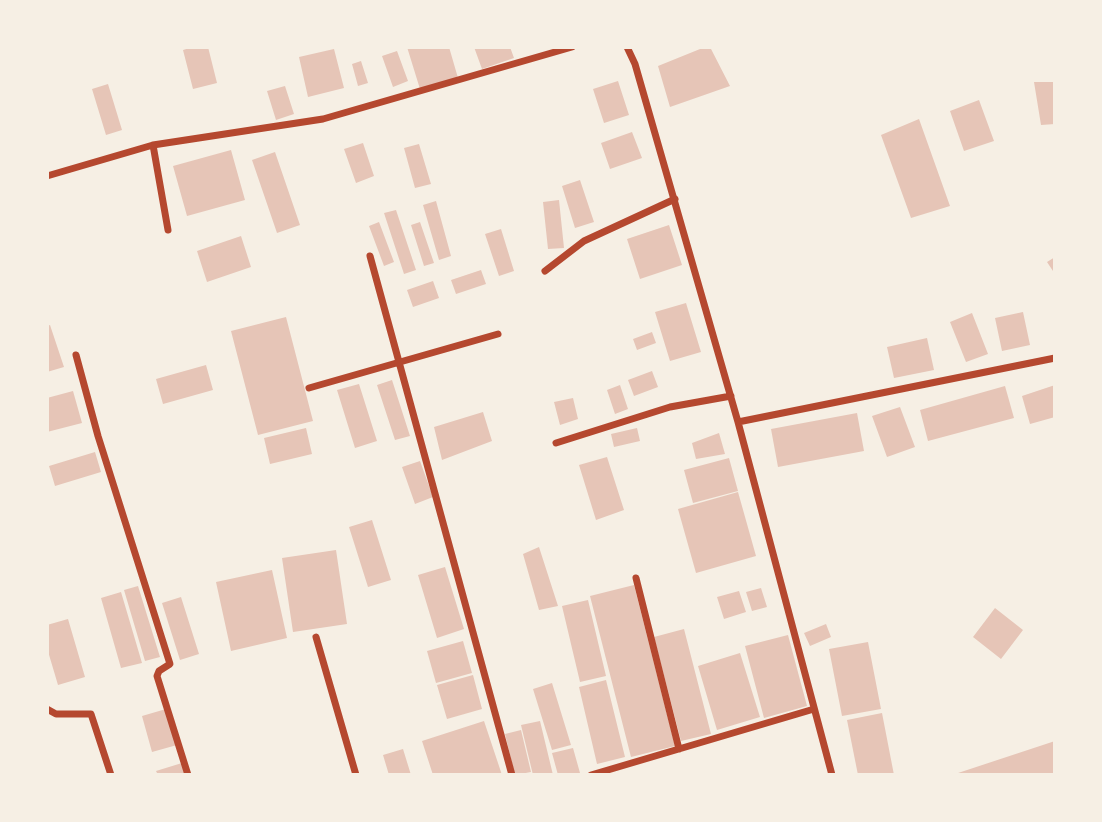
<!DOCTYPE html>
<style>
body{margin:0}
#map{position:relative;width:1102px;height:822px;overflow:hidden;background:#f6efe4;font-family:"Noto Sans",sans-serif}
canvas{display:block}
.frame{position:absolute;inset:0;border:49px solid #f6efe4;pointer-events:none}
</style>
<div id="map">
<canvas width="1102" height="822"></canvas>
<div class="frame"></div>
</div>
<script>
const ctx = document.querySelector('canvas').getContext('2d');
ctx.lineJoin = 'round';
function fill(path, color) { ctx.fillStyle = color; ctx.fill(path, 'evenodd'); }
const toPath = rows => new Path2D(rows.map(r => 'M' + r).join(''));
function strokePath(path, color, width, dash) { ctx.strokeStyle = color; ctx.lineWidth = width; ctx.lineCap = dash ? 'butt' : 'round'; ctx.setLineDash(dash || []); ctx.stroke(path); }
fill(toPath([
 [193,47,208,47,217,83,193,89,183,50],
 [407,47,449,47,458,78,420,89],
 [474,47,510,47,514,58,482,69],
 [705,47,710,47,730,86,670,107,658,66],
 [334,49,344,88,308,97,299,57],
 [397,51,408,81,393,87,382,56],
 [361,61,368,83,358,86,352,64],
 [618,81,629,115,604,123,593,89],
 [1034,82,1055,82,1055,124,1041,125],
 [108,84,122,130,106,135,92,89],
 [285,86,294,114,276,120,267,91],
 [979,100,994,141,964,151,950,111],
 [919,119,950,206,911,218,881,135],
 [632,132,642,158,610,169,601,143],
 [363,143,374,176,356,183,344,149],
 [419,144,431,184,415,188,404,148],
 [231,150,245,200,187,216,173,166],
 [275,152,300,225,277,233,252,160],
 [580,180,594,222,575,228,562,186],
 [559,200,564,248,548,249,543,202],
 [436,201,451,256,439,260,423,205],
 [396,210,416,270,404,274,384,213],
 [379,222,394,262,384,266,369,226],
 [420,222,434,263,424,266,411,225],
 [669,225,682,265,640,279,627,239],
 [501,229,514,271,499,276,485,234],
 [241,236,251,267,207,282,197,251],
 [1055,257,1055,274,1047,262],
 [481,270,486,284,456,294,451,280],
 [433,281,439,298,413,307,407,290],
 [686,303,701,352,670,361,655,312],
 [1023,312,1030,345,1002,351,995,318],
 [972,313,988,354,966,362,950,322],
 [286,317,313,421,258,435,231,331],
 [50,325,64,367,47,372,47,326],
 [652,332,656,343,637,350,633,339],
 [927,338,934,370,894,378,887,347],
 [206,365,213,390,163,404,156,379],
 [652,371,658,387,634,396,628,380],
 [392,380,410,436,395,440,377,385],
 [359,384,377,441,355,448,337,390],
 [620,385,628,409,615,414,607,390],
 [1055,385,1055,417,1030,424,1022,396],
 [1005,386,1014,418,928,441,920,410],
 [73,391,82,423,47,432,47,398],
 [573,398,578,419,560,425,554,402],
 [900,407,915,447,887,457,872,416],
 [483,412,492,441,442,460,434,427],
 [857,413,864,451,778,467,771,429],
 [306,428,312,454,270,464,264,438],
 [637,428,640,441,614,447,611,434],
 [719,433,725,454,696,459,692,443],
 [95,452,101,472,55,486,49,466],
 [607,457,624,510,596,520,579,465],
 [729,458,738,491,693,503,684,470],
 [420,461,433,497,415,504,402,467],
 [738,492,756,556,696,573,678,509],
 [372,520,391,580,368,587,349,527],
 [539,547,558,606,539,610,523,554],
 [336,550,347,624,293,632,282,558],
 [445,567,464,629,437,638,418,575],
 [272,570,287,638,231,651,216,582],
 [634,585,675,746,631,757,590,596],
 [138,586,160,657,145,661,124,590],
 [761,588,767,607,752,611,746,592],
 [739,591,746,612,724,619,717,597],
 [121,592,142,663,121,668,101,598],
 [181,597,199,654,180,660,162,603],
 [588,600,606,676,580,682,562,606],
 [995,608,1023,630,1001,659,973,637],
 [68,619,85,677,58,685,47,648,47,625],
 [826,624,831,637,810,646,804,633],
 [684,629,711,734,681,741,654,637],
 [788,635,807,706,764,718,745,646],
 [463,641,472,673,436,683,427,651],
 [868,642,881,709,842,716,829,649],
 [740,653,760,717,717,730,698,666],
 [473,675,482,709,447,719,437,685],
 [606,680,625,757,597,764,579,687],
 [552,683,571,745,552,750,533,689],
 [166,709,177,745,152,752,142,716],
 [882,713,894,775,858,775,847,720],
 [484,721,502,775,433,775,422,741],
 [540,721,553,775,533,775,521,725],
 [521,730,531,772,515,775,505,734],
 [1055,741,1055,775,955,775,955,774],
 [573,748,580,773,558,775,552,753],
 [403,749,411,775,389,775,383,755],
 [182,763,185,775,158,775,156,771]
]), '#e6c5b7');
strokePath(toPath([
 [627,47,635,64,738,422,832,775],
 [153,145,168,230],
 [47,176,153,145,323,119,572,47],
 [370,256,512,775],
 [545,271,584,241,675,199],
 [76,355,98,436,170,664,159,671,157,676,188,775],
 [309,388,498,334],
 [738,422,1055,358],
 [556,443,670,407,731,396],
 [636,578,679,749],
 [316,637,356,775],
 [47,709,56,714,91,714,111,775],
 [591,775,814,709]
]), '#b5482f', 7);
</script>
